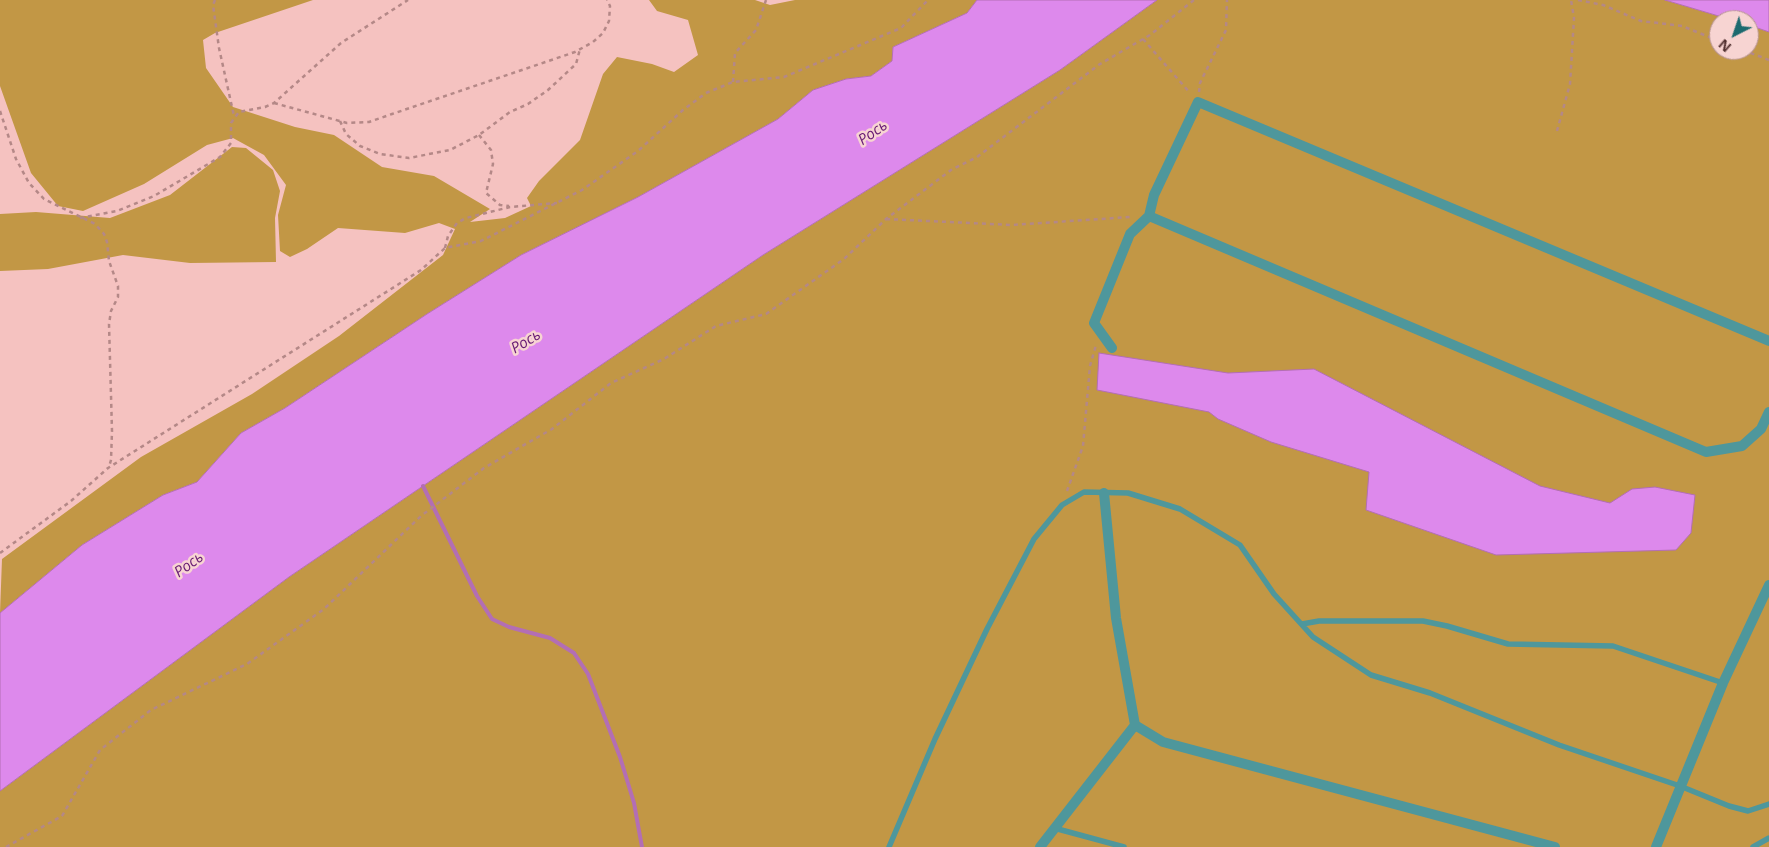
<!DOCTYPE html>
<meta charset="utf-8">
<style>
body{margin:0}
#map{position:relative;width:1769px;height:847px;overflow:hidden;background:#f5c2c0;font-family:"Open Sans",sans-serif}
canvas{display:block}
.north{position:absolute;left:1709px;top:10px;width:50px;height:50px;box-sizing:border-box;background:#f7d4d2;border:1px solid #b59291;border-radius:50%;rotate:221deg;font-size:14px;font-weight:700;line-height:20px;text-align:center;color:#513030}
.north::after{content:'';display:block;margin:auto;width:18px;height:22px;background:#1d6a6f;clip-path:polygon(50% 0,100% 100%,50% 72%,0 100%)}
</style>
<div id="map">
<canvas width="1769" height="847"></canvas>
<div class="north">N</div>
</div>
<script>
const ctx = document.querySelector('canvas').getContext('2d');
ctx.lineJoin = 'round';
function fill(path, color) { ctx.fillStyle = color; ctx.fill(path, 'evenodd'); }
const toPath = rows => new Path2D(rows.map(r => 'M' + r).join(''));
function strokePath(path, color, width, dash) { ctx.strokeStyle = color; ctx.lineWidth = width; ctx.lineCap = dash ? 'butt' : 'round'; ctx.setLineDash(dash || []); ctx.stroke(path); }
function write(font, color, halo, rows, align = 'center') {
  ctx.font = font + ' "Open Sans",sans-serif'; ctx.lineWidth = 5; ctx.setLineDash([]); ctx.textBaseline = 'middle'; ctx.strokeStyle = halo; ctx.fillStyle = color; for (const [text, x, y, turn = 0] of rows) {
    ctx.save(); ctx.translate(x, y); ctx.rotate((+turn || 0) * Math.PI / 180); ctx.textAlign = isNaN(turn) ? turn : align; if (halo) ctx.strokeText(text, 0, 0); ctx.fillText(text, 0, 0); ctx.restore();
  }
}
fill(toPath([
 [0,0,313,0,215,33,203,40,206,68,233,107,295,127,334,135,382,167,434,176,490,209,470,222,505,218,531,206,527,198,539,181,580,140,603,74,617,57,652,64,674,72,698,55,688,20,657,11,649,0,755,0,770,5,795,0,977,0,967,13,893,47,892,61,871,76,846,79,813,90,778,119,638,197,521,255,427,314,285,408,241,433,197,482,163,495,82,545,0,613,2,559,141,457,252,394,339,336,443,255,455,229,439,223,405,233,338,228,307,249,290,257,280,251,278,215,286,185,264,155,233,138,207,145,144,184,83,211,58,206,31,173,0,86],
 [1157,0,1665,0,1732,20,1719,20,1719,50,1749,50,1749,25,1769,32,1769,847,0,847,0,791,289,577,763,255,1060,70],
 [232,147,246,148,273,170,280,191,275,218,276,262,190,263,123,255,48,269,0,271,0,214,36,212,110,218,170,195]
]), '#c29745');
const water = toPath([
 [977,0,1157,0,1060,70,763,255,289,577,0,791,0,613,82,545,163,495,197,482,241,433,285,408,427,314,521,255,638,197,778,119,813,90,846,79,871,76,892,61,893,47,967,13,977,0],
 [1665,0,1769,0,1769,32,1749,25,1749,20,1732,20,1665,0],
 [1099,353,1228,373,1314,369,1540,486,1610,503,1632,489,1655,487,1695,495,1691,533,1676,550,1496,555,1366,510,1369,472,1271,442,1218,419,1209,412,1097,390,1099,353]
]);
fill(water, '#dd89ec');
strokePath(water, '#b36eb4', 1);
strokePath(toPath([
 [423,486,477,596,492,619,509,627,550,638,574,653,588,674,620,757,634,803,642,847]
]), '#b36eb4', 4);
strokePath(toPath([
 [215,0,213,5,219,48,234,116],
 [1578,0,1603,5,1641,21,1682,26,1719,41],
 [1143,39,1190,93],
 [1743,50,1769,60],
 [733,82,735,53,756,30,766,0],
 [1199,92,1200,83,1226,30,1227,0],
 [274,103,347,123,369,122,392,114,575,52,593,42,603,33,609,21,610,6,607,0],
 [0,111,16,159,29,183,44,199,95,224,104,234,107,242,109,261,118,286,118,297,111,311,109,324,112,431,111,460,109,467],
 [340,121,346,134,360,146,380,154,409,158,450,150,479,135,510,112,528,104,548,90,576,64,580,49],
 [1557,131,1570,84,1574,18,1571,0],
 [479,135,491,150,493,164,486,193,500,205,509,206],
 [80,218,117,211,154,196,220,157,231,143,231,123,239,112,265,107,274,103,341,43,408,0],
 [886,219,1012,225,1130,217],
 [445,248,448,236,457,223,466,218,510,207,557,203],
 [1067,491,1083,446,1090,366,1096,345],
 [0,553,71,501,108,468,421,270,445,248,481,241,582,190,638,151,683,110,706,93,733,82,784,77,901,28,928,0],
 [6,847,62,816,100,750,151,710,247,664,324,609,421,516,484,468,552,429,611,383,664,359,716,326,766,314,844,259,886,219,951,170,977,157,1100,64,1150,35,1194,0]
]), '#b48887', 2.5, [4, 4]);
strokePath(toPath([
 [1302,624,1319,621,1423,621,1447,626,1508,644,1613,646,1723,683],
 [1054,828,1124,847],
 [889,847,935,739,987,629,1034,539,1062,505,1084,492,1128,493,1180,509,1240,545,1274,594,1313,637,1371,675,1430,693,1559,745,1680,786,1729,806,1748,811,1769,804],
 [1753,847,1769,838]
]), '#4e979c', 5.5);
strokePath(toPath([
 [1149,216,1706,452,1742,446,1761,429,1769,412],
 [1112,348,1094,323,1130,234,1149,216,1154,195,1198,102,1769,341],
 [1104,493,1116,618,1135,725,1163,742,1555,847],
 [1040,847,1135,725],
 [1656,847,1723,683,1769,585]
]), '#4e979c', 10);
write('italic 15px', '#661973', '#f7d4d2', [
 ["Рось",873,133,-35],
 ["Рось",526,342,-31],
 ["Рось",189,565,-36]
]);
</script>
